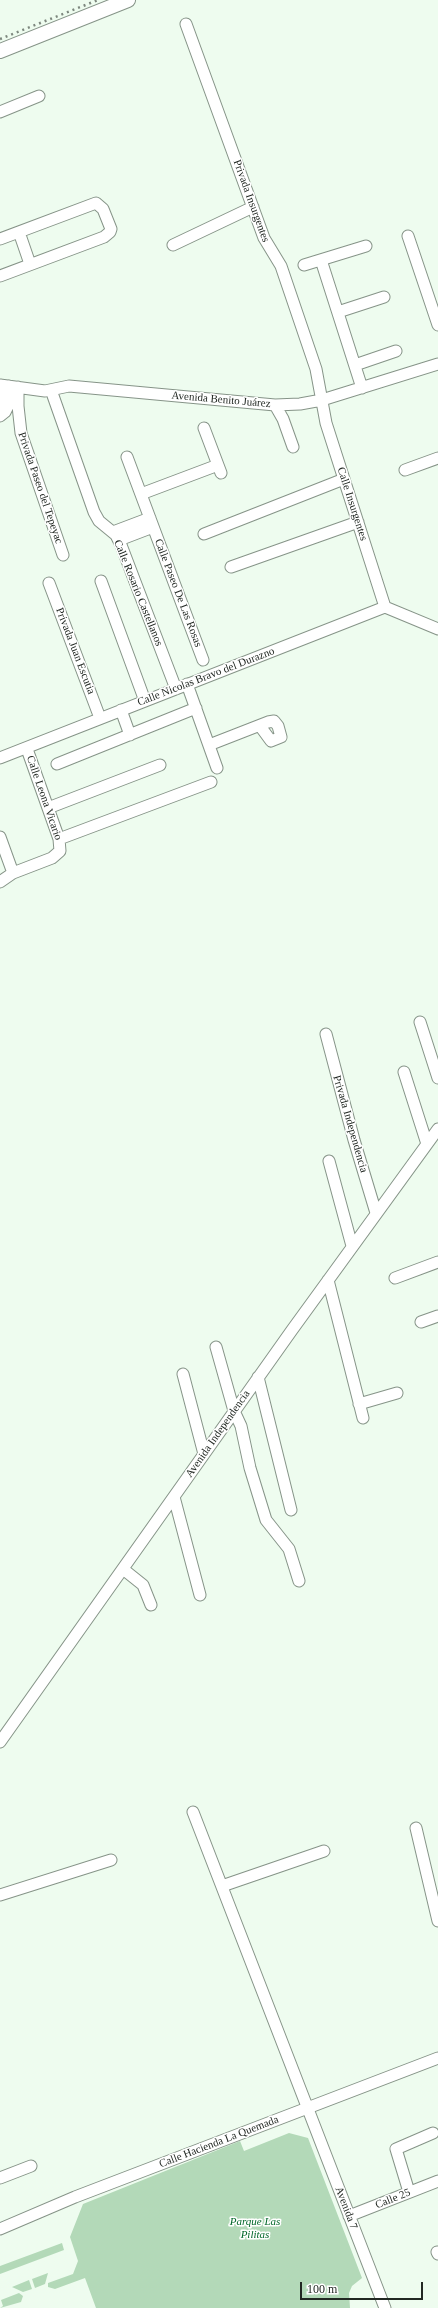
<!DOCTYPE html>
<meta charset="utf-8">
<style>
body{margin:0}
#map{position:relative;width:438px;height:2308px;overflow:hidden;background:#eefcef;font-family:Georgia,serif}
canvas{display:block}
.scale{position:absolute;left:300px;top:2282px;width:123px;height:18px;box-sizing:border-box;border:2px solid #222823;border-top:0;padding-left:5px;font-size:12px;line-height:14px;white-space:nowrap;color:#222823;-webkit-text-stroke:3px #fff;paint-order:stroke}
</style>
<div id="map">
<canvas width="438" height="2308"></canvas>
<div class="scale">100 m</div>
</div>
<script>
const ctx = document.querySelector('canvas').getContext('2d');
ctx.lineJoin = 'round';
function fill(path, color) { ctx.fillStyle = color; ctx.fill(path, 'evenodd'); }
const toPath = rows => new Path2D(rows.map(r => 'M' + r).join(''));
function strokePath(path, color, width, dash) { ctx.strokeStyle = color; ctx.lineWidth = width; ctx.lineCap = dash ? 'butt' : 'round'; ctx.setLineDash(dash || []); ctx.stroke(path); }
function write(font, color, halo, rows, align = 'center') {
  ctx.font = font + ' Georgia,serif'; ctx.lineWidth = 3; ctx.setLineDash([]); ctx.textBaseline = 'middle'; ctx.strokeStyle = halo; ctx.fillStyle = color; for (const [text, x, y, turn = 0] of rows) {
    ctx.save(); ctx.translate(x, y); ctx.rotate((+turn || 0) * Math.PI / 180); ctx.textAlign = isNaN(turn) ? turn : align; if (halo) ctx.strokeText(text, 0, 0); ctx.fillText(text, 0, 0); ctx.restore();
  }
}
fill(toPath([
 [289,2133,308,2138,362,2278,352,2286,349,2293,350,2308,96,2308,85,2278,55,2289,48,2287,48,2283,73,2274,78,2261,70,2237,83,2204,240,2141,244,2151],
 [62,2243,64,2250,0,2274,0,2266],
 [48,2273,45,2284,35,2288,32,2279],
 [29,2280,32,2289,23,2292,12,2287],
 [19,2293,23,2296,21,2302,0,2308,3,2306,1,2300]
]), '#b3d9b8');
const minor = toPath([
 [186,24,264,238,281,266,316,369,326,423,385,607],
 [0,112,39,96],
 [19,232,30,264],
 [408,236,438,325],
 [0,239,96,203,103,209,111,229,110,232,104,237,0,276],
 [173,245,253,207],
 [321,260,362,388],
 [304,265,366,246],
 [338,312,384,297],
 [355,365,396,351],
 [0,385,45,391,69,386,275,405,300,404,322,400,438,364],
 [18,387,18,406,21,433,63,555],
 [51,390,94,512,99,521,116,535,121,545,176,689],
 [275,405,283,419,293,447],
 [0,407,1,385],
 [0,416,5,412,9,404,9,386],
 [204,428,221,473],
 [127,457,203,660],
 [405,470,438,458],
 [141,494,218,465],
 [113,532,150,518],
 [204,534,344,479],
 [119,540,153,527],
 [231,567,358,522],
 [101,581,145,701],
 [49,583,100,718],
 [385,607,438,629],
 [187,684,217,768],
 [121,710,130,735],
 [209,745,268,722,274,721,278,726,281,737,271,741,260,726],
 [0,758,385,607],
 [57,764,196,708],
 [48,808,160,765],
 [0,837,13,873],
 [59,839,211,782],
 [0,882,13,873,52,858,60,851,59,839,27,749],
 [420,1022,438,1078],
 [326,1034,354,1140,376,1213],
 [404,1072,427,1144],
 [329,1161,352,1246],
 [395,1278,438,1262],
 [328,1280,363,1418],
 [421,1322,438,1316],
 [216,1347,234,1411,241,1426,250,1468,266,1520,289,1549,299,1581],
 [183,1374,204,1454],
 [258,1377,291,1510],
 [359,1404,397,1393],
 [174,1497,200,1595],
 [123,1569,143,1585,151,1605],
 [0,1742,292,1330,438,1129],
 [193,1812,385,2308],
 [416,1828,438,1921],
 [222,1886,324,1851],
 [0,1895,111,1860],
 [0,2178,31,2166],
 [409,2192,396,2149,433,2133],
 [349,2216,438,2181],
 [0,2229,75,2197,438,2058],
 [437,2252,438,2254]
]);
const major = toPath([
 [0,51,128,0]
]);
strokePath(minor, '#869488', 13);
strokePath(major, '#869488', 16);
strokePath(minor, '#fff', 11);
strokePath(major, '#fff', 14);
strokePath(toPath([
 [0,39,98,0]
]), '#7d877e', 2.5, [2, 4]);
write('11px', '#222823', '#fff', [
 ["Privada Insurgentes",251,201,70],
 ["Avenida Benito Juárez",221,400,5],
 ["Privada Paseo del Tepeyac",40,488,71],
 ["Calle Insurgentes",352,504,72],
 ["Calle Rosario Castellanos",138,593,68],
 ["Calle Paseo De Las Rosas",178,593,69],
 ["Privada Juan Escutia",75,651,69],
 ["Calle Nicolas Bravo del Durazno",206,677,-21],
 ["Calle Leona Vicario",44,798,71],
 ["Privada Independencia",350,1124,74],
 ["Avenida Independencia",218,1434,-55],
 ["Calle Hacienda La Quemada",219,2142,-21],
 ["Calle 25",393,2199,-22],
 ["Avenida 7",346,2208,69]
]);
write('italic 11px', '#026829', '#fff', [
 ["Parque Las",255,2222],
 ["Pilitas",255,2235]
]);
</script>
